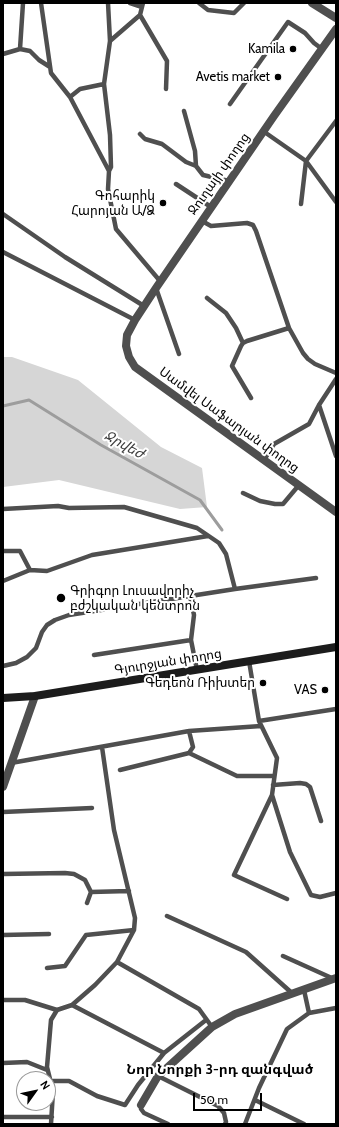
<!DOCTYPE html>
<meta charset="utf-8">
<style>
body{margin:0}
#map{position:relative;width:339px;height:1127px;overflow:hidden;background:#fff;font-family:Cabin,sans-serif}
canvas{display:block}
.frame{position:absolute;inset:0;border:4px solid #000;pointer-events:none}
.north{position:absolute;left:16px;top:1071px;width:40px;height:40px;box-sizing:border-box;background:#fff;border:1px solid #999;border-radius:50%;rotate:57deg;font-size:11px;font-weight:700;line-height:16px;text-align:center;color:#000}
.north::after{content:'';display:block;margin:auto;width:14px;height:18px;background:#000;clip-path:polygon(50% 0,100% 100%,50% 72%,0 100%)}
.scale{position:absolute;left:193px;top:1093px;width:69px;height:18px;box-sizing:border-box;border:2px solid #000;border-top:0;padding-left:5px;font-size:12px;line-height:14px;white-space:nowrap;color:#000;-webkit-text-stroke:3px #fff;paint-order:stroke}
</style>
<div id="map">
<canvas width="339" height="1127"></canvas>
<div class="frame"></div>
<div class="north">N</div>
<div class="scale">50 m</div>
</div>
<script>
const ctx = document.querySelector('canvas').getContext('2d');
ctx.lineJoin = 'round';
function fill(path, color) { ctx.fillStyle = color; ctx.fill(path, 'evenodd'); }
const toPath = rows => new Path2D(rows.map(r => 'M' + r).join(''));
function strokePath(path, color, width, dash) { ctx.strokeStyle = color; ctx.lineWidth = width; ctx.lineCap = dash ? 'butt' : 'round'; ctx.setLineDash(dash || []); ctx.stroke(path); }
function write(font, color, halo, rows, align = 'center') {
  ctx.font = font + ' Cabin,"Noto Sans Armenian",sans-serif'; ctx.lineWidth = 4; ctx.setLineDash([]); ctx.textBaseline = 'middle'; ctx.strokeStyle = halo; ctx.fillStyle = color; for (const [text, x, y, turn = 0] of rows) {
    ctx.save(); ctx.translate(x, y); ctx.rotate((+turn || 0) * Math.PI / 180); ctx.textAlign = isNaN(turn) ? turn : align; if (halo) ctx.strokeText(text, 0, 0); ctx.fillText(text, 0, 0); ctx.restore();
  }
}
fill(toPath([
 [3,357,12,357,78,380,161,447,202,468,207,507,180,509,59,480,3,487]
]), '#d6d6d6');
strokePath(toPath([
 [3,406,29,400,101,445,200,500,222,530]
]), '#9d9d9d', 3);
strokePath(toPath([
 [41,3,51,73,70,97,109,171,108,189,116,229,160,281],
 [108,3,110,41],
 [130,3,142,7],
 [199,3,208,10,234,13,244,3],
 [140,15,167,61,166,89],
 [20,49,23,3],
 [3,54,20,49,30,51,39,60,50,67],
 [70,97,80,89,104,84],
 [230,104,288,22,305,33,314,43,322,49],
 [184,111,195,151,196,166,203,175,229,181],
 [263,131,306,161,336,202],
 [140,134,145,139,162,144,186,162,196,166],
 [109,171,111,167,110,135,104,84,110,41,140,15,143,3],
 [176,184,211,207],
 [301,204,306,161,336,121],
 [3,214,65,257,144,306],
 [202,221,211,226,247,223,253,225,256,231,289,328,303,353,308,359,315,364,336,373],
 [3,252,135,320],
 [156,288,179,354],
 [207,298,226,313,236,328,243,343],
 [251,398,232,366,241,346,243,343,247,341,289,328],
 [319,405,336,456],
 [264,460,274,444,309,424,319,405,336,379],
 [243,493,260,501,275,504,283,504,299,485],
 [3,509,58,506,69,508,124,507,197,528,219,543,226,554,235,589],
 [3,551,20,551,30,570,47,571,92,555,208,536],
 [3,581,30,570],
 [190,596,194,615,191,640,197,670],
 [94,655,191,640],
 [249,661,259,721,277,758,272,795,234,875,287,899],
 [3,666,16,663,27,657,36,648,42,632,47,625,55,620,69,615,235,589,316,578],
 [259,721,336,709],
 [189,753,237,776,274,776],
 [11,763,189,731,261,726],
 [120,770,189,753,193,747,189,731],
 [273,785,300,783,306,784,310,787,321,821],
 [272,795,290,852,311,895,320,897,336,893],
 [3,812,92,808],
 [3,874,65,873,74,874,85,880,91,892],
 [87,903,91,892,129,891],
 [167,916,246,952,293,994],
 [3,935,49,934],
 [283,956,334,979],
 [117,962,199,1009,212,1027],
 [47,968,65,966,86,935,134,930],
 [3,1000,25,1000,57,1010],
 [72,1005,164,1053],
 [309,1013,336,1008],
 [3,1063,27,1062,47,1070],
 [158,1076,218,1106,224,1113,226,1122,225,1124],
 [51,1081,69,1081,97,1096,125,1105,138,1085,164,1053,206,1020],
 [255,1100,304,1124],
 [141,1105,141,1109,144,1113,168,1124],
 [3,1117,52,1117],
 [51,1124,53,1091,47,1067,51,1020,57,1010,72,1005,95,985,117,962,134,930,135,918,114,830,102,747],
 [245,1124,259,1088,287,1029,309,1013,304,990]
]), '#4f4f4f', 4.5);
strokePath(toPath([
 [312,3,336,18],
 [141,1105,158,1076,212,1027,235,1014,336,978]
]), '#4f4f4f', 8);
strokePath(toPath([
 [336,29,274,116,156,288,135,320,127,335,126,346,129,357,135,367,336,512],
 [3,787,35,696]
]), '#4f4f4f', 8);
strokePath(toPath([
 [3,698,35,696,336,647]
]), '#1c1c1c', 8);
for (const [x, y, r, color] of [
 [293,49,4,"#000"],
 [278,77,4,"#000"],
 [163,203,4,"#000"],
 [61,598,5,"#000"],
 [263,683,4,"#000"],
 [325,690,4,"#000"]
]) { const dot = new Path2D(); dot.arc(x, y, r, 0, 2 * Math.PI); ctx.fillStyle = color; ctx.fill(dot); strokePath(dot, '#fff', 1.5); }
write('13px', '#000', '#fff', [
 ["Kamila",285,49],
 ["Avetis market",270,77],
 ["Գոհարիկ",155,196],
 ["Հարոյան Ա/Ձ",155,211],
 ["Գրիգոր Լուսավորիչ",70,591,"left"],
 ["բժշկական կենտրոն",70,606,"left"],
 ["Գեդեոն Ռիխտեր",255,683],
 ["VAS",317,690]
], 'right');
write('13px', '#000', '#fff', [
 ["Ջուղայի փողոց",219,174,-55],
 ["Սամվել Սաֆարյան փողոց",229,420,36],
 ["Գյուրջյան փողոց",168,662,-9]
]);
write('italic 14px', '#3e3e3e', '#fff', [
 ["Ջրվեժ",124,445,29]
]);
write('bold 14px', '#000', '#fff', [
 ["Նոր Նորքի 3-րդ զանգված",220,1070]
]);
</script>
